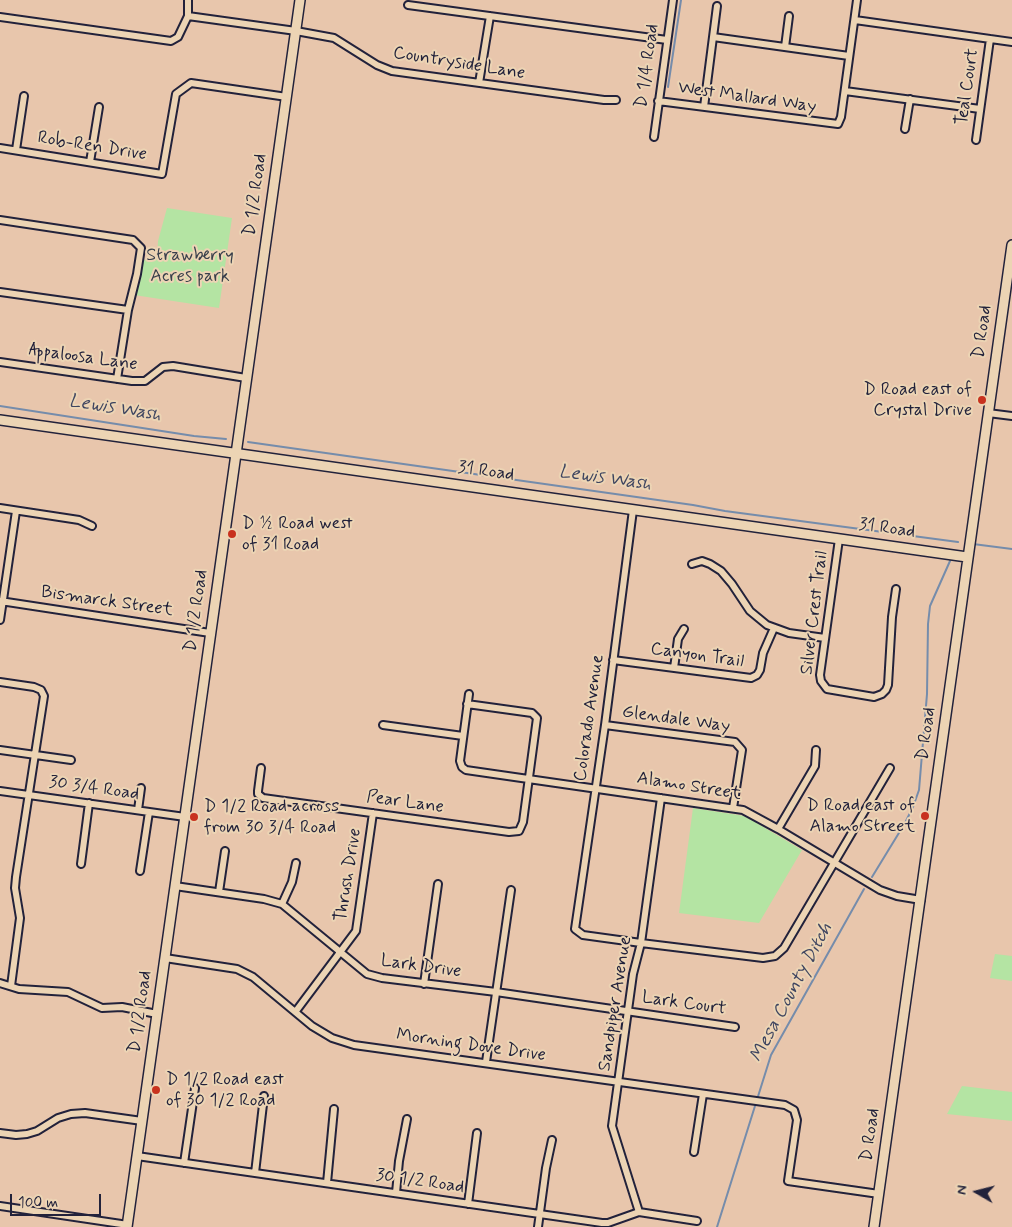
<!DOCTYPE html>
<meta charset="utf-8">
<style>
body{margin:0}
#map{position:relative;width:1012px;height:1227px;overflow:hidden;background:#e8c6ac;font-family:Mynerve,sans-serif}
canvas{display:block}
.north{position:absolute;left:952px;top:1167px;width:50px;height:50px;-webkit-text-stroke:4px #ecd4b4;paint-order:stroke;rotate:278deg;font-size:14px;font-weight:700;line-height:20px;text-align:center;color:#22223b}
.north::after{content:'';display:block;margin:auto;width:18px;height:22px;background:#22223b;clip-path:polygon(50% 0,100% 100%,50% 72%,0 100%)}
.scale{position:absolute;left:10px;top:1194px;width:91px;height:22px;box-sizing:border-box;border:2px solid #22223b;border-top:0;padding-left:6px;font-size:15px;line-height:18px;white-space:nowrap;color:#22223b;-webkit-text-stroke:4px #ecd4b4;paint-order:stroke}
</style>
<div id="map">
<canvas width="1012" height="1227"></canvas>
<div class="north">N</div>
<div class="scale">100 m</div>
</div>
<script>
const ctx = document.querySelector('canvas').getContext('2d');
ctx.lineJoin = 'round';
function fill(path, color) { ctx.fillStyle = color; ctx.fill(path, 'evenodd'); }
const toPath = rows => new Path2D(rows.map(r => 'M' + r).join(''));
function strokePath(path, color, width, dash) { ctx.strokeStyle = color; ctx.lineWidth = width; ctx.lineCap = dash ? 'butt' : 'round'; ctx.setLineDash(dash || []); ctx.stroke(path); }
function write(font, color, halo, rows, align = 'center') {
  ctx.font = font + ' Mynerve,sans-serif'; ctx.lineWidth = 4; ctx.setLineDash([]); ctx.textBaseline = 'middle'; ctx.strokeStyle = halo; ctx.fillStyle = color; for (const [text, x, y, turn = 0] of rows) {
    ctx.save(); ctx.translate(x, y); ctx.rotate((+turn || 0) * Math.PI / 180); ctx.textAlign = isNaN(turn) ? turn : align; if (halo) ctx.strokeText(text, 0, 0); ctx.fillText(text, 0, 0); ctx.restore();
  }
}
fill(toPath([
 [167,208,232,218,219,308,134,295,143,260,155,258,157,256,158,241],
 [693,808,745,816,802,850,759,923,679,913],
 [995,954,1012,956,1012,981,990,978],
 [962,1086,1012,1092,1012,1121,947,1114]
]), '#b4e4a3');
strokePath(toPath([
 [668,87,681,0],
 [0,406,194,436,226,439],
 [248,442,693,505,725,511,958,542],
 [973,544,1012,549],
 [872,877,905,823,913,807,919,790,927,694,928,624,930,606,950,561],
 [717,1227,771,1055,864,889]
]), '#758cab', 2);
const minor = toPath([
 [408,5,667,40],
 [188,16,296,31,334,38,377,65,392,71,604,100,616,100],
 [0,17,171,41,178,37,188,16,188,0],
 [855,20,1012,42],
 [713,37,849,56],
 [785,47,789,16],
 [479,83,490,16],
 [845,91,980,109],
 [658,101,838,124,841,117,857,0],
 [704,107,717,6],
 [905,129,910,99],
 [654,137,673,0],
 [976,140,990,39],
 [0,148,162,174,176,94,191,83,287,97],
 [16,150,24,96],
 [90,162,99,107],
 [0,220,133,240,141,248,137,274,128,310,117,379],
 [0,292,128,310],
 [0,362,132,381,145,381,163,367,173,366,246,378],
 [988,413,1012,416],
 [0,508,79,520,92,526],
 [633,510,605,725,575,929,583,935,641,943,763,958,775,956,784,948,890,768],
 [839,539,820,675,821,681,827,689,874,697,882,694,886,690,888,685,892,617,896,589],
 [692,564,702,561,710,564,721,571,732,584,750,611,767,625,789,633,825,638],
 [0,601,210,633],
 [0,620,16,511],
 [613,660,751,678,757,675,760,670,763,653,774,628],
 [674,668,678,639,684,629],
 [0,682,34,687,41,690,44,696,16,877,15,888,20,918,11,986],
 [469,694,460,761,462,767,466,770,743,810,778,829,880,890,897,896,921,900],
 [383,725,463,736],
 [605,725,735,742,742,750,733,808],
 [0,750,71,760],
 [261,768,258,791,258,794,263,798,509,832,519,831,523,822,537,718,532,713,467,704],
 [0,791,185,817],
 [138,810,141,788],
 [778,829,815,766,816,750],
 [81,864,89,803],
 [140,871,149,812],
 [175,886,264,899,282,904,367,974,382,978,496,992,735,1027],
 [219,892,225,851],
 [282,904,292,882,296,863],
 [165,958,237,969,253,977,312,1026,332,1038,354,1045,785,1105,794,1110,797,1120,788,1181,879,1194],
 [0,983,19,989,68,992,102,1008,122,1007,157,1014],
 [424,984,438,884],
 [296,1011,356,931,373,813],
 [486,1062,511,890],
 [0,1133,16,1135,27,1134,37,1131,58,1118,71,1114,85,1113,142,1121],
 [694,1152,703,1094],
 [137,1156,602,1223,608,1223,639,1212,697,1221],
 [184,1163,195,1088],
 [255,1173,264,1096],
 [327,1183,334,1109],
 [396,1193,399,1161,407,1119],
 [468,1204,477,1133],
 [0,1206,128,1225],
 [639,1212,612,1126,633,974,641,943,661,798],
 [538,1227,546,1168,552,1140]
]);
const tertiary = toPath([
 [0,420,967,557],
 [874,1227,1012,245]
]);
const secondary = toPath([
 [127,1227,300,0]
]);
strokePath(minor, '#22223b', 10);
strokePath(tertiary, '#22223b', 12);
strokePath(secondary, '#22223b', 12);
strokePath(minor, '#ecd4b4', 6);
strokePath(tertiary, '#ecd4b4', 9);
strokePath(secondary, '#ecd4b4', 9);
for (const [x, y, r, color] of [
 [982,400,5,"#c8321e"],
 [232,534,5,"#c8321e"],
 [925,816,5,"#c8321e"],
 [194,817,5,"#c8321e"],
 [156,1090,5,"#c8321e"]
]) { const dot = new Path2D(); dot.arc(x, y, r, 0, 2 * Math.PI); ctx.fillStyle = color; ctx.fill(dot); strokePath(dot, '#ecd4b4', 2); }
write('18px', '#22223b', '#ecd4b4', [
 ["Countryside Lane",459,64,9],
 ["D 1/4 Road",648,66,-82],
 ["Teal Court",968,87,-82],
 ["West Mallard Way",747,98,8],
 ["Rob-Ren Drive",92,147,9],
 ["D 1/2 Road",256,195,-82],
 ["D Road",983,332,-82],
 ["Appaloosa Lane",83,358,8],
 ["31 Road",486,472,8],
 ["31 Road",887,529,8],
 ["Bismarck Street",107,602,8],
 ["D 1/2 Road",197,611,-82],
 ["Silver Crest Trail",815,613,-83],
 ["Canyon Trail",697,656,8],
 ["Colorado Avenue",590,718,-82],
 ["Glendale Way",676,720,8],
 ["D Road",927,734,-82],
 ["Alamo Street",689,787,9],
 ["30 3/4 Road",94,789,8],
 ["Pear Lane",405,803,8],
 ["Thrush Drive",349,875,-81],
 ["Lark Drive",421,967,8],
 ["Sandpiper Avenue",616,1004,-81],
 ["Lark Court",684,1004,8],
 ["D 1/2 Road",141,1012,-82],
 ["Morning Dove Drive",471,1046,8],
 ["D Road",871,1135,-82],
 ["30 1/2 Road",420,1182,8]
]);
write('18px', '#383f4b', '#ecd4b4', [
 ["Strawberry",190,256],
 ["Acres park",190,277]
]);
write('18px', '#22223b', '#ecd4b4', [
 ["D Road east of",972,390,"right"],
 ["Crystal Drive",972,411,"right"],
 ["D ½ Road west",242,524],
 ["of 31 Road",242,545],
 ["D Road east of",915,806,"right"],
 ["Alamo Street",915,827,"right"],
 ["D 1/2 Road across",204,807],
 ["from 30 3/4 Road",204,828],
 ["D 1/2 Road east",166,1080],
 ["of 30 1/2 Road",166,1101]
], 'left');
write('italic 19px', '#3e4560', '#ecd4b4', [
 ["Lewis Wash",115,409,9],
 ["Lewis Wash",605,479,8],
 ["Mesa County Ditch",792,993,-62]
]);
</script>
